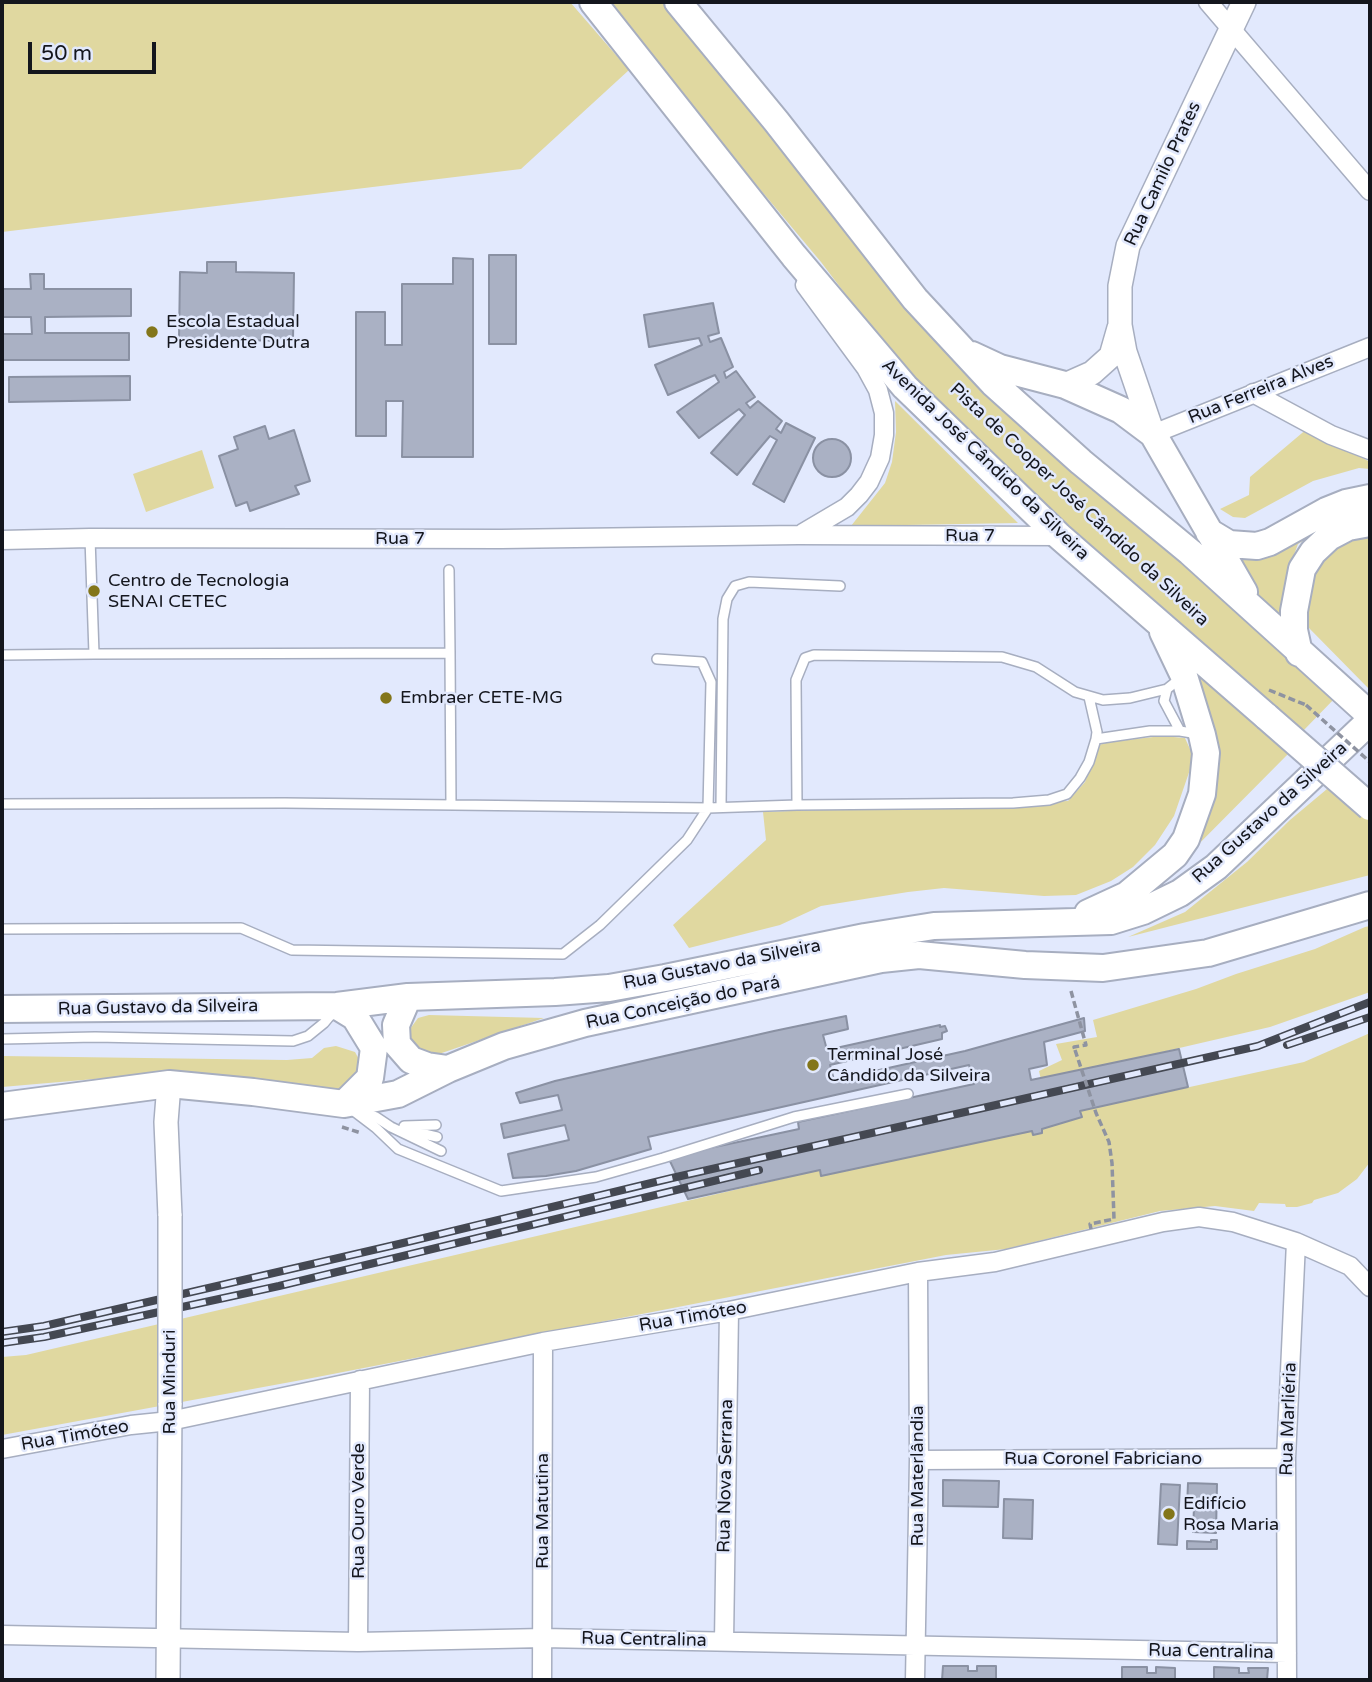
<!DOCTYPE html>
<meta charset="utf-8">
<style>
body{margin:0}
#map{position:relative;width:1372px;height:1682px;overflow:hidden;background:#e2e9fd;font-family:"Varela Round",sans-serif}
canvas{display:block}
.frame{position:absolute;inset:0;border:4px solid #14161d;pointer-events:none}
.scale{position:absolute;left:28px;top:42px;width:128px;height:32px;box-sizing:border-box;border:4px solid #14161d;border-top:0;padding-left:9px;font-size:21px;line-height:24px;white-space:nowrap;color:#14161d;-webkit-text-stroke:5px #e2e9fd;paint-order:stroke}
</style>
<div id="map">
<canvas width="1372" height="1682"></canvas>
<div class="frame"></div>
<div class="scale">50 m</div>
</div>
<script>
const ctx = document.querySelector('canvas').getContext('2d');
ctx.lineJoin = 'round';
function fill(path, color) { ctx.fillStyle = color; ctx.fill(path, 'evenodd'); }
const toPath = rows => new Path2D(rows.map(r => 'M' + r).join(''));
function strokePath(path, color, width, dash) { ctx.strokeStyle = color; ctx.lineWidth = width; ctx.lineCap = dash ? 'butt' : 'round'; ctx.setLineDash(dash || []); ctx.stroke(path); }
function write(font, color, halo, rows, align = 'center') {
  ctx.font = font + ' "Varela Round",sans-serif'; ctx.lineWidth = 5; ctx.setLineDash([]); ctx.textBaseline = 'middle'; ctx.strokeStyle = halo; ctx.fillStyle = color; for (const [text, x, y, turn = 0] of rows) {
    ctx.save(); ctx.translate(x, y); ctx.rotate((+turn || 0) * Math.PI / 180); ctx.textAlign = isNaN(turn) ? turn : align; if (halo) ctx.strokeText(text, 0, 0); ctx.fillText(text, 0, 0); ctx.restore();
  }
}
fill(toPath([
 [2,2,570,2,629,70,521,169,2,232],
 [603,2,667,2,907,302,1336,697,1303,731,1048,512,909,378,821,262],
 [895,401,1018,523,851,526,885,483,892,462,896,432],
 [1308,428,1370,462,1370,469,1359,468,1313,481,1245,518,1233,517,1220,509,1249,495,1250,477],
 [202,450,214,488,146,512,133,474],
 [1322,529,1298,544,1291,563,1284,593,1282,627,1248,590,1226,547],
 [1370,531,1370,690,1307,626,1304,585,1333,545],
 [1188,655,1292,750,1173,870,1202,823],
 [1162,736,1185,738,1194,758,1174,816,1155,845,1133,867,1111,881,1076,895,1044,896,944,888,908,892,821,906,780,925,689,948,673,925,766,840,763,812,1068,801,1085,782,1099,745,1109,742],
 [1333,784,1370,820,1370,875,1128,937,1185,912,1247,862,1290,820],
 [1370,926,1370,992,1270,1027,1041,1080,1039,1071,1062,1060,1056,1044,1097,1037,1093,1020,1196,989,1236,974,1315,949,1365,927],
 [429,1015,544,1018,433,1056,421,1054,408,1041,410,1029,418,1018],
 [1370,1033,1370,1162,1357,1179,1338,1193,1314,1200,1312,1203,1297,1207,1286,1207,1285,1204,1259,1203,1254,1211,1215,1206,1160,1211,1006,1249,946,1255,307,1379,2,1435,2,1357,26,1355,820,1170,822,1176,1032,1131,1042,1133,1042,1129,1082,1117,1080,1111,1304,1062],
 [336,1046,355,1052,362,1065,354,1091,330,1093,253,1079,187,1071,2,1087,2,1056,287,1060,312,1058,324,1048]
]), '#e0d8a0');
const building = toPath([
 [489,255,516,255,516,344,489,344,489,255],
 [453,258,473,259,473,457,402,457,403,401,386,401,386,436,356,436,356,312,385,312,385,345,402,345,402,284,453,284,453,258],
 [207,262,236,262,236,272,294,273,293,341,179,339,180,272,207,273,207,262],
 [30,274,44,274,44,289,131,289,131,316,45,317,45,333,129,333,129,360,2,360,2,334,32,334,31,317,2,317,2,289,31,289,30,274],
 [713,303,719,333,708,336,710,342,721,338,733,367,724,372,726,378,736,371,755,397,746,403,750,408,758,401,782,421,776,429,781,433,786,423,815,438,784,502,753,484,777,440,770,436,737,475,711,453,745,415,739,409,699,438,677,412,719,382,715,375,668,395,655,365,702,345,699,338,649,347,644,315,713,303],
 [130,376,130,400,9,402,9,377,130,376],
 [265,426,269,439,294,430,310,481,295,486,299,494,250,511,247,502,236,506,219,456,238,449,234,437,265,426],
 '813 458a19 19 0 1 1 38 0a19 19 0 1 1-38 0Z',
 [846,1016,848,1029,823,1035,827,1050,940,1025,940,1027,945,1026,947,1031,942,1033,942,1039,830,1065,834,1080,965,1051,1084,1018,1085,1031,1044,1042,1047,1065,1029,1069,1031,1080,1179,1049,1188,1087,1080,1111,1082,1117,1042,1129,1042,1133,1033,1135,1032,1131,821,1176,820,1170,688,1199,668,1157,799,1129,798,1122,974,1084,969,1065,648,1137,651,1149,576,1171,546,1176,513,1178,508,1154,569,1140,565,1125,504,1138,501,1124,562,1110,558,1095,520,1103,516,1093,555,1081,774,1031,846,1016],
 [943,1480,999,1481,998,1507,943,1506,943,1480],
 [1188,1483,1217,1484,1216,1533,1193,1532,1194,1507,1187,1507,1188,1483],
 [1161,1484,1180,1485,1177,1545,1158,1544,1161,1484],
 [1004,1499,1033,1500,1032,1539,1003,1538,1004,1499],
 [1211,1540,1217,1540,1217,1549,1187,1549,1187,1541,1211,1542,1211,1540],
 [943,1666,968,1666,968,1671,977,1671,977,1666,996,1666,996,1680,942,1680,943,1666],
 [1122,1667,1147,1667,1147,1673,1156,1673,1156,1667,1175,1668,1175,1680,1122,1680,1122,1667],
 [1214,1667,1239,1668,1239,1673,1249,1673,1248,1668,1268,1668,1267,1680,1214,1680,1214,1667]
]);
fill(building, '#aab1c4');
strokePath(building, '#8a91a3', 2);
const service = toPath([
 [449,570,450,653],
 [94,654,450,653,451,805],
 [2,655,94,654,90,538],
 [657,659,702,662,711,682,708,808,797,805],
 [1182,677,1167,689,1130,698,1103,700,1075,692,1036,667,1002,657,814,655,805,658,796,680,797,805,1013,803,1049,800,1067,794,1080,778,1089,762,1096,739,1150,731,1180,731,1198,734],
 [1167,689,1164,701,1180,731],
 [1089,697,1097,732,1096,739],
 [2,804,285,803,708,808,687,840,600,925,563,954,292,950,241,928,2,929],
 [721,807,723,619,727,599,735,586,749,582,840,586],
 [2,1039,95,1037,293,1041,308,1036,324,1023,334,1011],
 [351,1109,376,1128,398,1149,501,1191,596,1177,663,1158,794,1117,908,1094],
 [358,1110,376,1117,391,1127,441,1151],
 [404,1126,436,1125],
 [407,1130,437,1137]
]);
const minor = toPath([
 [1208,2,1370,191],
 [1253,393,1331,435,1370,450],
 [1153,434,1370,347],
 [803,533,847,507,859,495,869,482,880,458,884,435,884,413,878,390,866,368,805,285],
 [2,540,90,538,501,539,798,535,1059,536],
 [2,1449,131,1425,170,1421,543,1342,729,1311,918,1272,995,1262,1163,1222,1199,1217,1233,1222,1296,1242,1350,1266,1370,1287],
 [919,1460,1286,1458],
 [2,1635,358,1642,543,1638,1287,1653],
 [724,1641,729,1311],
 [358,1642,360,1380],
 [542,1680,543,1342],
 [915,1680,919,1460,918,1272],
 [1287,1680,1286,1458,1296,1242]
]);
const tertiary = toPath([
 [1065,385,1092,373,1111,356,1119,328],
 [1153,434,1125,352,1120,325,1120,286,1128,246,1244,2],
 [169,1084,166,1122,170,1216],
 [168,1680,170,1403]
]);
const secondary = toPath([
 [593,2,794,256,905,387,1059,536,1267,717],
 [678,2,776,121,915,299,993,383,1081,462,1190,552,1370,715],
 [972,355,1000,368,1065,385,1121,410,1153,434,1244,592],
 [1209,532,1229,544,1257,546,1270,542,1326,511,1346,503,1370,498],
 [1299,653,1294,630,1294,611,1302,569,1313,552,1329,537,1348,527,1370,523],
 [1088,913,1127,895,1175,855,1186,839,1202,794,1206,753,1202,735,1184,676,1163,632],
 [408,997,396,1025,397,1044,411,1060,427,1066,448,1069],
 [337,1006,355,1017,374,1048,370,1078,344,1104],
 [2,1009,337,1006,408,997,555,992,609,988,665,978,865,937,934,926,1111,921,1143,911,1180,893,1216,867,1370,721],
 [2,1106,169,1084,253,1092,344,1104,398,1094,448,1069,504,1046,585,1023,881,959,919,955,1025,965,1103,968,1208,953,1370,905]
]);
strokePath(service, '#a7aec0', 12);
strokePath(minor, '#a7aec0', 21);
strokePath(tertiary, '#a7aec0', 26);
strokePath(secondary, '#a7aec0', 30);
strokePath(toPath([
 [1269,690,1306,705],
 [1071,991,1086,1045,1074,1047,1075,1050],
 [342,1127,361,1133]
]), '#8e93a1', 3.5, [7, 3.5]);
strokePath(service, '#fff', 9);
strokePath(minor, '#fff', 18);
strokePath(tertiary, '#fff', 23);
strokePath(secondary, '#fff', 26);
const rail = toPath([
 [1287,1045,1370,1017],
 [2,1332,44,1326,399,1244,672,1178,1258,1046,1370,1002],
 [2,1343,44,1337,279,1286,759,1170]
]);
strokePath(rail, '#444852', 8);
strokePath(rail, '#e2e9fd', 5, [16]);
const tertiaryBridge = toPath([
 [170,1216,170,1403]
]);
const secondaryBridge = toPath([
 [1267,717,1370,807]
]);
strokePath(tertiaryBridge, '#a7aec0', 26, []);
strokePath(secondaryBridge, '#a7aec0', 30, []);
strokePath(toPath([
 [1306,705,1370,762],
 [1075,1050,1096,1113,1109,1142,1112,1163,1114,1219,1090,1224,1091,1229]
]), '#8e93a1', 3.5, [7, 3.5]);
strokePath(tertiaryBridge, '#fff', 23);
strokePath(secondaryBridge, '#fff', 26);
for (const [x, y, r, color] of [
 [152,332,7,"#83761a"],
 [94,591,7,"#83761a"],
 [386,698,7,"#83761a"],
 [813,1065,7,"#83761a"],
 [1169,1514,7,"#83761a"]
]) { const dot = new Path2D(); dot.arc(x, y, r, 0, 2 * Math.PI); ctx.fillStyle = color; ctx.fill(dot); strokePath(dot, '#e2e9fd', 2.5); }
write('18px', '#14161d', '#e2e9fd', [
 ["Rua Camilo Prates",1163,174,-65],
 ["Rua Ferreira Alves",1261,390,-22],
 ["Avenida José Cândido da Silveira",985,460,44],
 ["Pista de Cooper José Cândido da Silveira",1079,505,43],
 ["Rua 7",970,536],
 ["Rua 7",400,539],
 ["Rua Gustavo da Silveira",1270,813,-42],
 ["Rua Gustavo da Silveira",722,965,-11],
 ["Rua Conceição do Pará",683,1003,-12],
 ["Rua Gustavo da Silveira",158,1008,-1],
 ["Rua Timóteo",693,1317,-10],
 ["Rua Minduri",170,1382,-90],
 ["Rua Marliéria",1289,1419,-88],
 ["Rua Timóteo",75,1436,-10],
 ["Rua Coronel Fabriciano",1103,1459],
 ["Rua Nova Serrana",726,1476,-89],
 ["Rua Materlândia",918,1476,-90],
 ["Rua Ouro Verde",359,1511,-90],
 ["Rua Matutina",543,1511,-90],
 ["Rua Centralina",644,1640,1],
 ["Rua Centralina",1211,1652,1]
]);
write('18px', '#14161d', '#e2e9fd', [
 ["Escola Estadual",166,322],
 ["Presidente Dutra",166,343],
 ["Centro de Tecnologia",108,581],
 ["SENAI CETEC",108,602],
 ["Embraer CETE-MG",400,698],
 ["Terminal José",827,1055],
 ["Cândido da Silveira",827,1076],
 ["Edifício",1183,1504],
 ["Rosa Maria",1183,1525]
], 'left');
</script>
